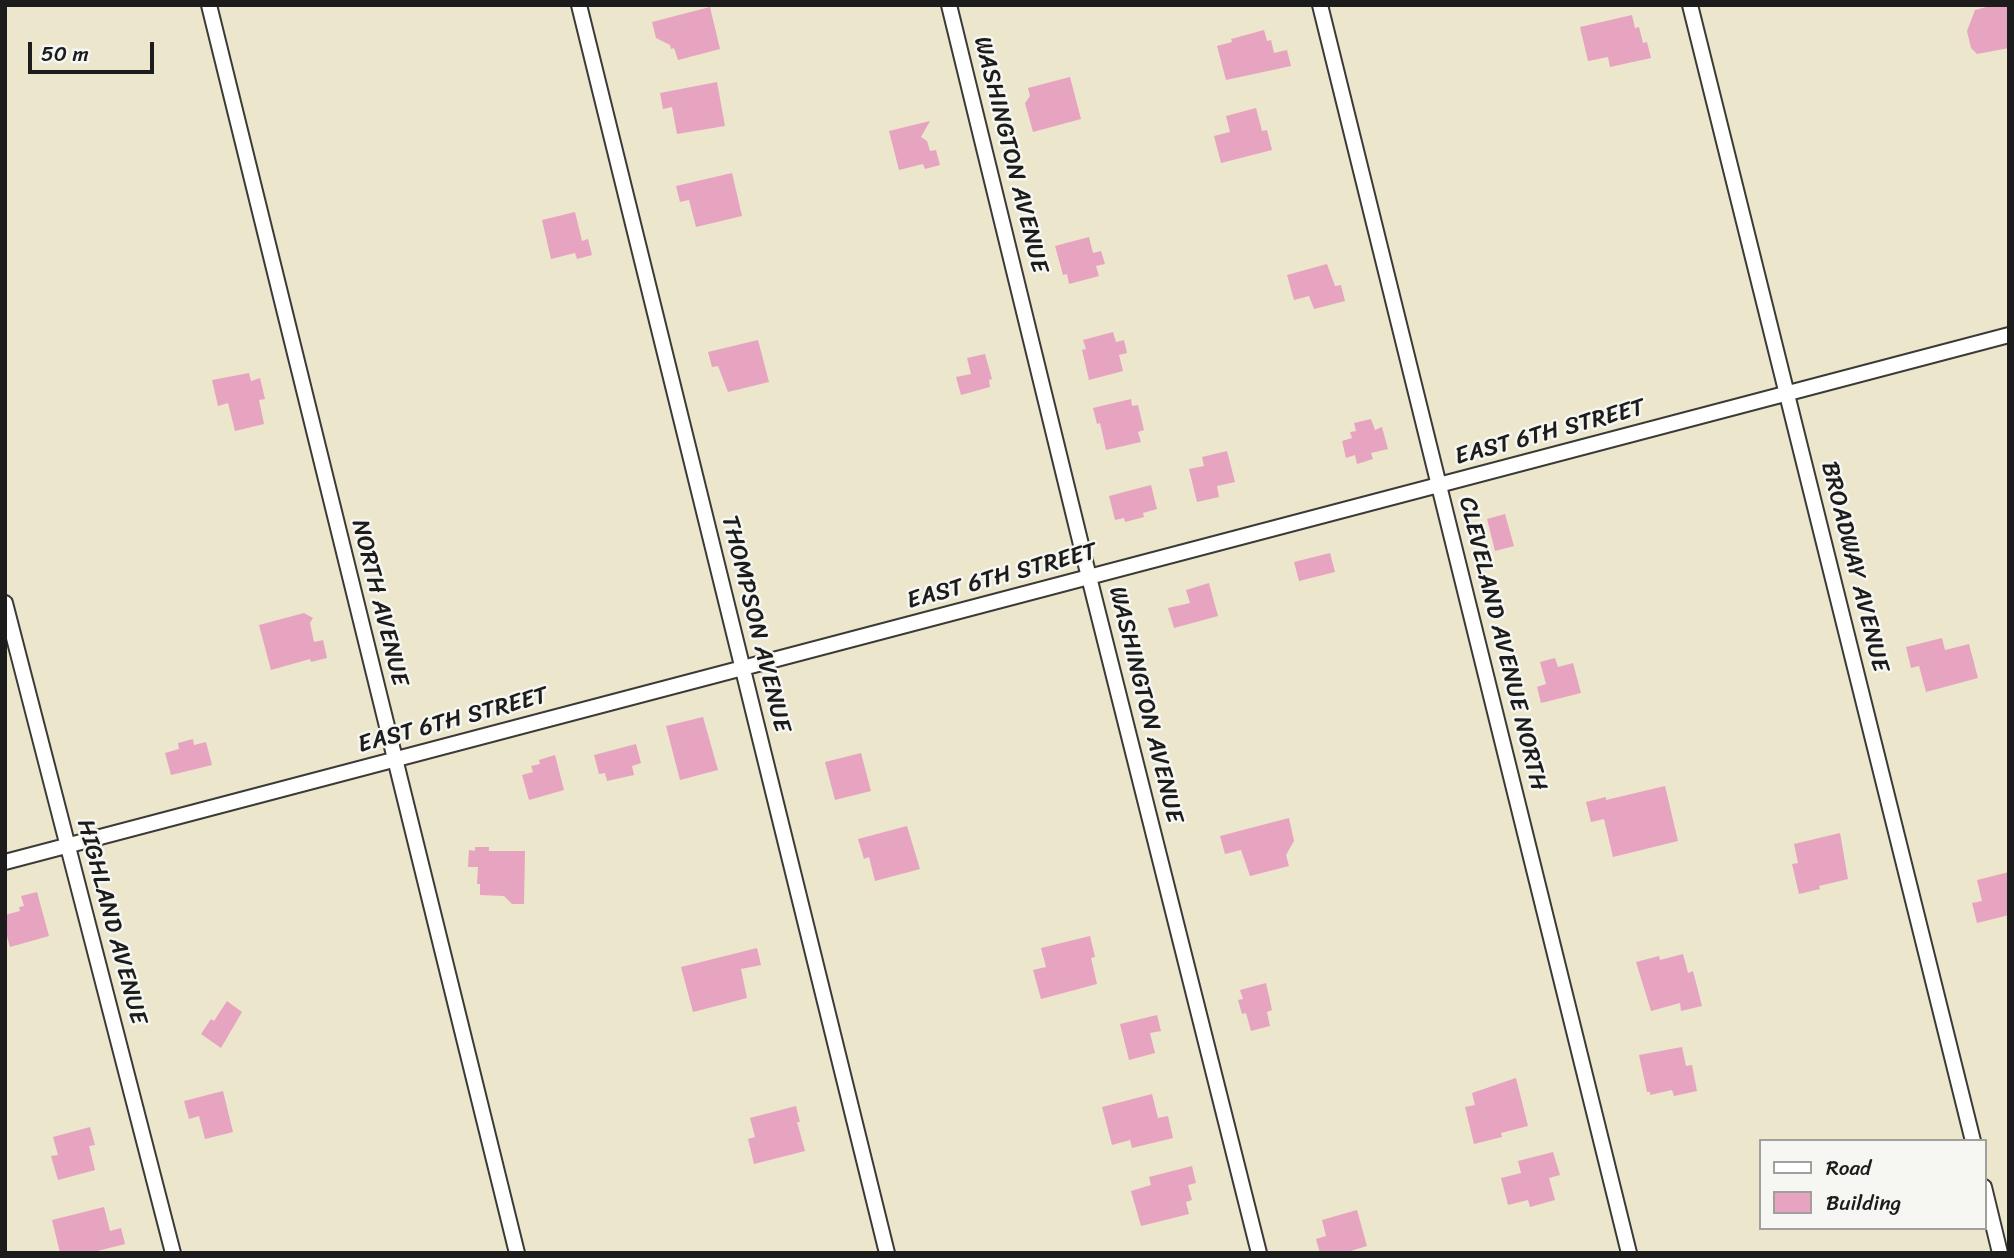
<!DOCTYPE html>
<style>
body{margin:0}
#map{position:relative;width:2014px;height:1258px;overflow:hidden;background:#ebe6cc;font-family:Sriracha,sans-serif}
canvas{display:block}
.frame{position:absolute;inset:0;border:7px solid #1c1c1c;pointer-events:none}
.legend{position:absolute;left:1759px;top:1139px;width:228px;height:91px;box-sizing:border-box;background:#f6f6f2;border:2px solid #9f9f9c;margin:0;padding:9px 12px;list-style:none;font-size:21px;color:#1c1c1c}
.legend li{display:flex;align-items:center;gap:14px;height:35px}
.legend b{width:35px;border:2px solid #9f9f9c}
.scale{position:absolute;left:28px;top:42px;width:126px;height:32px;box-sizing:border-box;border:4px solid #1c1c1c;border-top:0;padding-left:9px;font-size:21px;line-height:24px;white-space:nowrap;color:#1c1c1c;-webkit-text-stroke:5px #f6f6f2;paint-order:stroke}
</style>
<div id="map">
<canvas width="2014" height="1258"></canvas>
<div class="frame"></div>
<ul class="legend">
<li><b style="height:9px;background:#fff"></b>Road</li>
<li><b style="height:19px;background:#e6a4c1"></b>Building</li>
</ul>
<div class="scale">50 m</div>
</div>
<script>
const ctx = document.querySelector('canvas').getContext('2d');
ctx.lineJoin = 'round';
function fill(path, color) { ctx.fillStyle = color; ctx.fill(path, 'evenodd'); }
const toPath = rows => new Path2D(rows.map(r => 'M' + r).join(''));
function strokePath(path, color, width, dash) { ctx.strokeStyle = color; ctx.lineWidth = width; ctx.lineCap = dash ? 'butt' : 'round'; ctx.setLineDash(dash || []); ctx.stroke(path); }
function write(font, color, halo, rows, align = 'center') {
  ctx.font = font + ' Sriracha,sans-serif'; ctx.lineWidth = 5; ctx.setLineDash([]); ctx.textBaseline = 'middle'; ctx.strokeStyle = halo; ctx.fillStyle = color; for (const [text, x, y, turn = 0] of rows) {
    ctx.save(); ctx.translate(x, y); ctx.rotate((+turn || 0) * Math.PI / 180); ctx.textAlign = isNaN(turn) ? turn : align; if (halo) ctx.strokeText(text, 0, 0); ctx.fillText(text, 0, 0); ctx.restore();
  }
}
fill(toPath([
 [1994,5,2009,5,2009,48,1977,54,1971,48,1967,31,1975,10],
 [710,7,720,49,678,60,674,48,671,49,670,45,656,38,652,22],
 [1632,15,1635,28,1639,27,1643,43,1647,42,1651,58,1610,67,1608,57,1588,61,1580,27],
 [1264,30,1267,41,1271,40,1274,53,1287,50,1291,66,1226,80,1217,46,1232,42,1231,39],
 [1070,77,1081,119,1033,132,1025,103,1030,96,1028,88],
 [717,82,725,126,677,134,672,107,663,109,660,93],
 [1256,108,1262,131,1267,130,1272,150,1221,163,1214,136,1230,132,1226,116],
 [930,121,921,137,927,141,930,151,936,150,940,165,925,169,923,164,899,170,889,131],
 [732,173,742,216,696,227,689,200,680,202,676,186],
 [575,212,582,241,588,239,592,255,577,259,575,253,551,259,542,220],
 [1089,237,1093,253,1101,251,1105,264,1096,266,1099,276,1069,284,1067,274,1063,275,1055,246],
 [1327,264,1335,286,1341,285,1345,301,1314,309,1309,296,1294,300,1287,275],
 [1113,332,1116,342,1124,340,1127,353,1119,355,1123,371,1089,380,1082,350,1086,349,1083,340],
 [758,340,769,382,728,392,718,366,712,367,708,352],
 [985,354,992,379,989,380,990,387,961,395,956,377,971,374,967,358],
 [249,373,251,381,260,378,265,399,259,400,264,424,235,431,228,403,218,406,212,380],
 [1131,399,1132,406,1138,405,1144,430,1138,432,1141,442,1106,450,1100,423,1097,424,1093,408],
 [1371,419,1375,430,1382,427,1388,449,1371,453,1373,459,1357,464,1355,455,1346,458,1342,441,1352,438,1350,432,1356,431,1354,423],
 [1227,451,1235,482,1217,486,1219,497,1197,502,1189,469,1204,466,1202,457],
 [1151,485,1157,509,1143,513,1144,517,1125,522,1124,518,1115,520,1109,496],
 [1505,514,1514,546,1495,551,1487,519],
 [1330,553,1335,572,1299,581,1294,562],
 [1209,583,1218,616,1174,628,1168,608,1190,603,1186,590],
 [304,613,313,618,310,623,314,642,323,640,327,658,311,662,310,659,271,670,259,625],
 [1942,638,1945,650,1969,644,1978,678,1926,692,1919,666,1911,668,1906,647],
 [1555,658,1558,667,1573,663,1581,693,1541,703,1537,687,1546,684,1540,662],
 [703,717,718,770,680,780,666,726],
 [193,739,194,745,206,742,212,765,171,775,165,753,179,749,178,743],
 [636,744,641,763,632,766,634,775,607,781,605,773,599,774,594,755],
 [861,753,871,791,835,800,825,762],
 [555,755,564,790,529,800,522,775,533,772,531,766,540,764,539,760],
 [1665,786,1678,841,1613,857,1604,819,1591,822,1586,802,1606,797,1606,800],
 [1289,818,1294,841,1286,855,1289,866,1250,876,1241,850,1225,854,1220,836],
 [907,826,920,869,875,881,869,857,864,859,858,839],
 [1840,833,1848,879,1819,886,1820,889,1799,894,1792,864,1798,863,1794,844],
 [475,847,489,847,489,851,525,851,524,904,512,904,504,896,480,895,480,884,477,884,478,867,468,867,469,850,475,851],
 [2009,872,2009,915,1977,923,1972,903,1982,901,1977,880],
 [37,892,49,936,10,947,5,929,5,915,20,911,19,907,24,906,21,896],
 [1090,936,1095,957,1091,958,1097,984,1041,999,1033,970,1046,967,1041,948],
 [757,948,761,965,741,969,747,998,693,1012,681,967],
 [1683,954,1688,973,1693,971,1702,1006,1681,1011,1680,1003,1651,1011,1636,962,1659,956,1660,960],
 [1266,983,1272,1010,1267,1012,1270,1026,1251,1031,1246,1013,1242,1014,1238,1000,1243,999,1240,990],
 [227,1001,242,1012,221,1048,201,1034,211,1019,214,1021],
 [1157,1015,1161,1031,1150,1033,1155,1053,1129,1060,1120,1024],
 [1682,1047,1686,1066,1692,1065,1697,1091,1674,1096,1672,1090,1650,1095,1650,1092,1647,1092,1639,1055],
 [1516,1078,1528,1126,1501,1133,1502,1137,1474,1144,1465,1107,1475,1105,1472,1093],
 [223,1091,233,1132,205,1139,199,1116,189,1119,184,1101],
 [1152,1094,1158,1118,1168,1116,1173,1138,1132,1148,1130,1140,1112,1145,1102,1107],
 [796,1106,800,1122,797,1122,805,1151,754,1164,748,1139,755,1137,750,1118],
 [90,1127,95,1145,89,1146,95,1170,58,1180,51,1156,58,1155,53,1137],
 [1553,1152,1560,1175,1549,1178,1555,1200,1530,1207,1528,1200,1508,1205,1501,1178,1521,1173,1518,1161],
 [1192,1166,1196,1183,1188,1185,1192,1200,1186,1202,1189,1214,1141,1226,1131,1191,1151,1185,1149,1177],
 [104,1207,110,1231,121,1228,125,1244,89,1253,60,1253,52,1220],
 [1357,1210,1367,1246,1344,1253,1320,1253,1316,1239,1326,1236,1322,1220]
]), '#e6a4c1');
const minor = toPath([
 [209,5,517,1253],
 [579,5,887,1253],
 [949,5,1086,565,1259,1253],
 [1320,5,1629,1253],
 [1690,5,1973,1141],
 [5,603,173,1253],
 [5,862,2009,335],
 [1984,1187,2000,1253]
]);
strokePath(minor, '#3b3a36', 18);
strokePath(minor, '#fff', 14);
write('24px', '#1c1c1c', '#f6f6f2', [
 ["WASHINGTON AVENUE",1010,155,76],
 ["EAST 6TH STREET",1550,433,-15],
 ["BROADWAY AVENUE",1854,567,76],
 ["EAST 6TH STREET",1002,577,-15],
 ["NORTH AVENUE",379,603,76],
 ["THOMPSON AVENUE",755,624,76],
 ["CLEVELAND AVENUE NORTH",1502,644,76],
 ["WASHINGTON AVENUE",1145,705,76],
 ["EAST 6TH STREET",453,721,-15],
 ["HIGHLAND AVENUE",111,922,75]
]);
</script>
